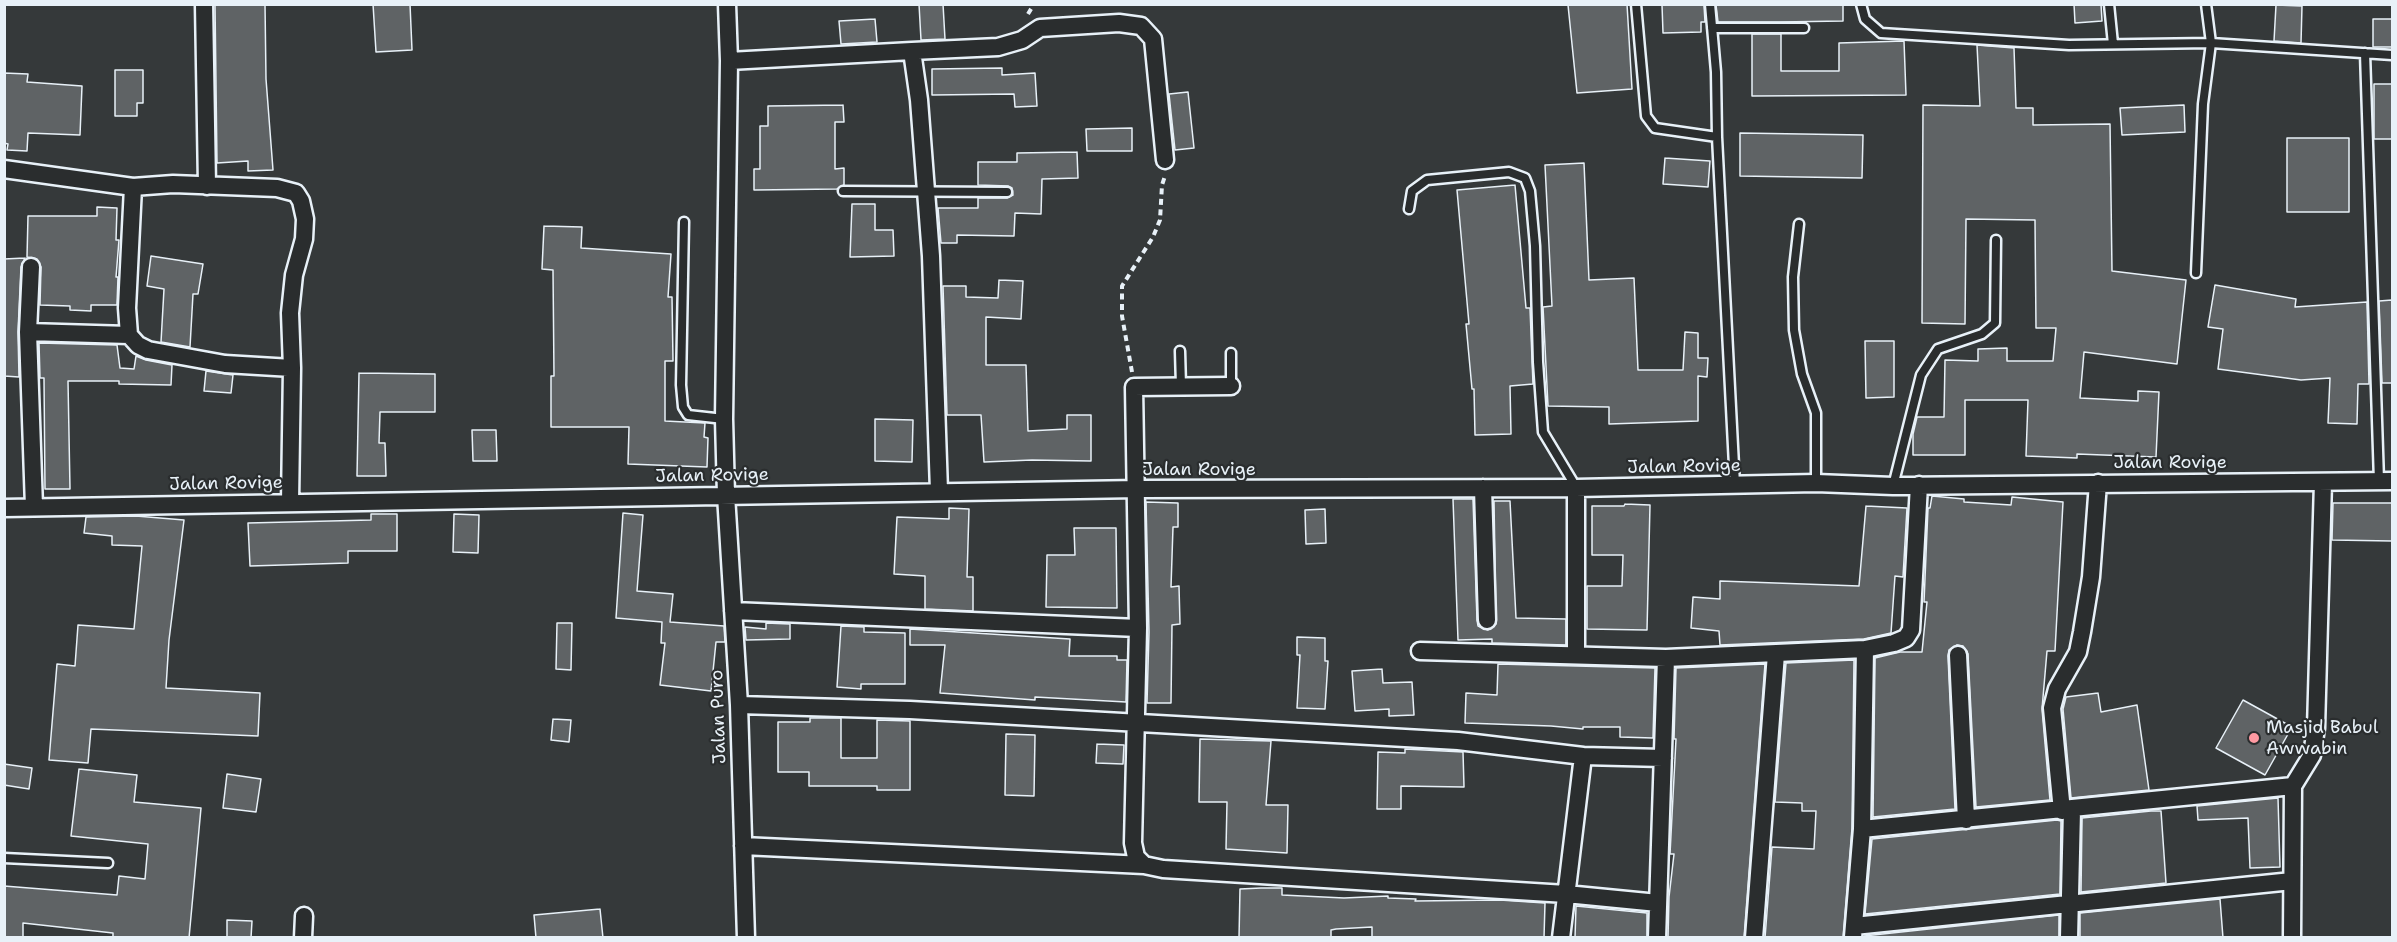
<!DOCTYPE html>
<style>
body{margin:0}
#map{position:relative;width:2397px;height:942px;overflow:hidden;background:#35393a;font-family:"Shantell Sans",sans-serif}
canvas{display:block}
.frame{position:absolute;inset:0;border:6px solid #e8f1f8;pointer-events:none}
</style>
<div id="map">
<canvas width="2397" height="942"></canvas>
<div class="frame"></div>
</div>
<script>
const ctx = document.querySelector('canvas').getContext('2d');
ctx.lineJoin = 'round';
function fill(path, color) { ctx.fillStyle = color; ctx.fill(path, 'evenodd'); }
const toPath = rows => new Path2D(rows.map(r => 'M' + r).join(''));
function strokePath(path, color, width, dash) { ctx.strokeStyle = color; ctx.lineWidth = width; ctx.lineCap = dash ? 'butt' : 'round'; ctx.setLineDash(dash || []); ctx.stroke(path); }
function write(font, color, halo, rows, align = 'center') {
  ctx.font = font + ' "Shantell Sans",sans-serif'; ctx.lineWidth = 4.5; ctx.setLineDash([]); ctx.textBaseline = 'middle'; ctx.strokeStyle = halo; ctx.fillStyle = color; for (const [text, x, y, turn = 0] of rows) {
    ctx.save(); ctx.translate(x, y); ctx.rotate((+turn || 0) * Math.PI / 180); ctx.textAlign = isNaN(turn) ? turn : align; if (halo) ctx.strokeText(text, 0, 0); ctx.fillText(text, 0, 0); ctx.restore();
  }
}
const building = toPath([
 [215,4,265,4,266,79,273,170,248,171,248,161,217,163,215,4],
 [373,4,410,4,412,50,376,52,373,4],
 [919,4,943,4,945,39,921,40,919,4],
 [1627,4,1632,89,1577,93,1568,5,1627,4],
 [1843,4,1843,21,1780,22,1718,22,1716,5,1843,4],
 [2074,4,2101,4,2102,21,2075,23,2074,4],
 [1662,5,1704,5,1705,22,1701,22,1701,32,1663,33,1662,5],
 [2276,5,2302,6,2301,43,2274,41,2276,5],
 [875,19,877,42,841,44,839,21,875,19],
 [2373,19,2392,19,2392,47,2373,47,2373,19],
 [1752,34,1781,34,1781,71,1839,71,1839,43,1904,41,1906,95,1752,96,1752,34],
 [1977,45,2014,48,2016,108,2033,108,2033,125,2110,124,2112,271,2186,280,2177,364,2084,352,2080,398,2138,401,2138,391,2159,392,2156,457,2077,454,2077,458,2026,456,2028,400,1965,400,1965,455,1913,455,1913,434,1917,417,1944,417,1945,360,1978,361,1978,349,2007,348,2007,361,2053,361,2056,328,2036,328,2035,220,1966,219,1965,324,1922,323,1923,105,1980,106,1977,45],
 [1002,68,1002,75,1035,73,1037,106,1015,107,1014,94,932,95,932,69,1002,68],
 [115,70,143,70,143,103,137,103,137,116,115,116,115,70],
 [4,73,28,74,27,82,82,86,80,135,28,133,27,151,7,150,8,144,4,143,4,73],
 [2374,84,2392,84,2392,139,2374,139,2374,84],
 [1188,92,1194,148,1175,150,1169,94,1188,92],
 [843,105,844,122,835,122,835,169,844,168,844,185,837,189,754,190,754,169,760,169,760,126,768,126,768,106,843,105],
 [2184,105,2185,132,2122,135,2120,108,2184,105],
 [1132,128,1132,151,1087,151,1086,129,1132,128],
 [1740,133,1863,135,1862,178,1740,176,1740,133],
 [2287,138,2349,138,2349,212,2287,212,2287,138],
 [1077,152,1078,178,1042,179,1041,214,1015,213,1014,236,957,235,957,243,941,243,938,208,978,208,978,198,1007,198,1013,195,1012,188,1008,186,978,185,978,162,1017,162,1017,153,1077,152],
 [1665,158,1710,161,1708,187,1663,184,1665,158],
 [1584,163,1589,280,1634,278,1638,370,1683,370,1685,332,1698,333,1698,358,1708,358,1707,377,1698,376,1698,421,1609,424,1609,407,1548,406,1543,307,1552,306,1545,165,1584,163],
 [1515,185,1526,308,1530,308,1533,384,1510,386,1511,434,1475,435,1474,389,1472,389,1466,324,1469,324,1457,190,1515,185],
 [852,204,875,204,875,230,893,230,894,256,850,257,852,204],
 [97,207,117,208,116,240,119,240,116,277,118,277,117,305,91,305,91,311,70,310,70,306,40,305,41,267,37,259,27,257,28,216,97,216,97,207],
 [544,226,582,227,581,248,671,254,668,297,672,297,673,361,665,361,665,421,705,423,704,437,708,438,707,467,628,464,629,427,551,427,551,376,554,376,553,270,542,269,544,226],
 [151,256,203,264,198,294,193,294,190,347,161,342,164,289,147,286,151,256],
 [25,258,21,267,18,332,19,377,4,376,4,259,25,258],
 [999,280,1023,281,1021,319,986,317,986,365,1026,365,1028,431,1067,429,1067,415,1091,415,1091,461,1032,460,984,462,981,415,947,415,943,286,966,286,966,297,998,298,999,280],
 [2215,285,2296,299,2295,307,2367,302,2369,384,2358,384,2357,424,2328,423,2330,378,2301,380,2218,369,2223,329,2208,327,2215,285],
 [2392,300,2392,383,2382,383,2379,301,2392,300],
 [1865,341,1894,341,1894,397,1866,398,1865,341],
 [39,343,117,345,120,368,134,369,136,356,146,360,172,365,171,385,119,384,119,381,68,381,70,489,45,489,44,378,40,378,39,343],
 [206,371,233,375,231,393,204,391,206,371],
 [359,373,435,374,435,412,380,412,379,443,385,443,386,476,357,476,359,373],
 [875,419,913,420,912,462,875,461,875,419],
 [472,430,496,430,497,461,473,461,472,430],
 [1932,496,1964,499,1964,502,2011,505,2012,497,2063,502,2055,651,2047,651,2042,709,2050,800,1976,807,1968,654,1963,646,1957,645,1949,650,1948,656,1955,809,1873,817,1875,658,1900,652,1922,652,1927,602,1924,602,1928,508,1930,508,1932,496],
 [1453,499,1473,499,1477,620,1478,626,1488,630,1496,624,1494,501,1510,501,1516,618,1566,619,1566,645,1492,643,1492,639,1458,640,1453,499],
 [1146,502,1178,503,1178,527,1173,527,1171,587,1179,586,1180,624,1172,625,1171,703,1147,703,1149,632,1146,502],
 [2333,503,2392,503,2392,541,2332,540,2333,503],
 [1625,504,1650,505,1647,630,1587,629,1587,586,1622,586,1623,555,1592,555,1592,506,1624,506,1625,504],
 [1866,506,1907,508,1903,577,1895,576,1891,633,1864,639,1720,645,1719,631,1691,628,1693,597,1720,599,1720,581,1859,586,1866,506],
 [949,508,969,509,967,577,973,577,973,611,925,609,925,576,894,574,897,517,949,519,949,508],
 [1325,509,1326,543,1306,544,1305,510,1325,509],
 [623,513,643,515,637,591,673,594,670,622,724,626,725,642,716,642,711,691,660,685,665,643,661,643,662,622,616,618,623,513],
 [371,514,397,514,397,551,348,551,348,563,250,566,248,523,371,520,371,514],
 [454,514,479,515,478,553,453,552,454,514],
 [136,516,184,520,169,640,166,688,260,693,258,736,91,729,88,763,49,760,57,664,75,666,78,625,134,629,142,546,112,545,112,536,84,533,86,517,136,516],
 [1074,528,1116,528,1117,608,1046,607,1047,555,1075,555,1074,528],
 [557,623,572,623,571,670,556,669,557,623],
 [766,623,790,624,790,639,746,640,745,627,766,629,766,623],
 [841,626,864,627,864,632,905,633,905,684,861,684,861,689,837,687,841,626],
 [910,629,1070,639,1069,656,1117,656,1117,660,1127,660,1126,702,1035,697,1035,700,940,693,945,645,910,645,910,629],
 [1297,637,1325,638,1325,661,1328,661,1325,709,1297,708,1300,655,1297,655,1297,637],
 [1854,660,1852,828,1843,938,1765,938,1772,847,1814,849,1816,811,1802,811,1802,803,1775,802,1786,663,1854,660],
 [1498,664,1655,668,1653,738,1620,737,1620,727,1583,727,1583,729,1551,726,1465,723,1466,693,1497,695,1498,664],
 [1765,664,1744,938,1668,938,1669,897,1674,854,1670,854,1676,739,1674,739,1676,668,1765,664],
 [1382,669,1383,683,1412,682,1414,715,1389,716,1389,709,1355,711,1352,671,1382,669],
 [2098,693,2101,712,2137,705,2149,790,2071,798,2063,709,2066,697,2098,693],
 [2243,700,2292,727,2265,775,2216,748,2243,700],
 [810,718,841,718,841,758,877,758,877,720,910,721,910,790,877,790,877,786,809,786,809,772,778,772,778,722,810,722,810,718],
 [553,719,571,720,569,742,551,740,553,719],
 [1006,734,1035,735,1034,796,1005,795,1006,734],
 [1200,739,1271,741,1266,805,1288,805,1287,853,1226,849,1227,802,1199,802,1200,739],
 [1097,744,1124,745,1123,764,1096,763,1097,744],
 [1405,749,1463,752,1464,787,1401,786,1401,809,1377,809,1378,752,1405,753,1405,749],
 [4,764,32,768,29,789,4,785,4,764],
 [79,769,137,775,134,802,201,808,189,938,113,938,113,933,23,923,23,938,4,938,4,886,117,895,119,876,145,879,148,844,71,836,79,769],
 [227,774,261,779,256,812,223,808,227,774],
 [2278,798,2280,867,2250,868,2248,818,2198,820,2197,806,2278,798],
 [2151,811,2161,811,2166,883,2081,892,2082,818,2151,811],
 [2057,820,2061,821,2060,894,1865,914,1872,839,2057,820],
 [1261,888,1282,888,1282,895,1344,898,1388,896,1388,898,1416,899,1415,901,1500,900,1545,903,1544,938,1372,938,1372,927,1336,929,1331,930,1331,938,1239,938,1240,889,1261,888],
 [2220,899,2223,938,2080,938,2080,913,2220,899],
 [1576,906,1647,913,1647,938,1575,938,1576,906],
 [600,909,603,938,536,938,534,915,600,909],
 [2059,915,2059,938,1863,938,1864,936,2059,915],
 [227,920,252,921,251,938,227,938,227,920]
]);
fill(building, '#5f6365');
strokePath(building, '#e8f1f8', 1.5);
const service = toPath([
 [1636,4,1646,116,1655,128,1717,137],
 [1710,4,1716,72,1717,137,1735,485],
 [1861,4,1865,19,1881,33,2069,45,2211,43,2392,55],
 [2109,4,2113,44],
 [1712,28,1804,28],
 [2365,53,2379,481],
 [843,191,1007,192],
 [1409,209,1412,191,1427,180,1509,172,1525,178,1530,191,1535,246,1538,362,1543,432,1576,487],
 [684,222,681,385,683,407,688,415,724,419],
 [1799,224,1793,277,1794,330,1802,374,1816,413,1816,483],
 [2196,273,2203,104,2211,43,2206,4],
 [1180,351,1181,386],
 [1231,353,1231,386],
 [1893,486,1921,375,1938,349,1982,334,1995,323,1996,240],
 [4,858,108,863]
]);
const minor = toPath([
 [204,4,207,186],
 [727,4,729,61,724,419,726,495,739,705,746,938],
 [912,51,998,47,1022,40,1040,28,1119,23,1141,26,1153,39,1165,160],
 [729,61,912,51,919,100,931,256,939,491],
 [4,169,133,187,173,184,277,188,296,193,301,201,305,219,304,239,294,275,290,313,292,368,290,502],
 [133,187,127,308,129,335,138,345,148,350,225,364,292,368],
 [31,267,28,332,34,507],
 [28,332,129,335],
 [1231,386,1134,387,1138,628,1133,843,1136,857,1144,865,1163,869,1566,894,1658,903],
 [1483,488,1487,620],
 [1576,488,1576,655],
 [4,508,1138,489,1576,488,1816,483,1893,486,2392,481],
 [733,611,1138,628],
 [1420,651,1666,658,1865,649,1894,643,1906,638,1911,630,1919,485],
 [1958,655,1966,820],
 [739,705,910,710,1458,741,1583,756,1663,758],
 [2293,786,2312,755,2316,728,2323,482],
 [2062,811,2052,708,2057,689,2078,652,2082,632,2091,577,2098,483],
 [1862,829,2293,786,2292,938],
 [743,846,1144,865],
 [1854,926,2292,881],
 [1853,937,1862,829,1865,649],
 [303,938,304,916],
 [1561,938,1583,756],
 [1657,938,1666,658],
 [1754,938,1776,654],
 [2069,938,2072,810]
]);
strokePath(service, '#e8f1f8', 13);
strokePath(minor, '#e8f1f8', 21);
strokePath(toPath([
 [1028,14,1034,4],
 [1132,372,1122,316,1122,286,1153,237,1160,220,1162,185,1165,176]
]), '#e8f1f8', 4, [6, 4.5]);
strokePath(service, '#2a2d2e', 8);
strokePath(minor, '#2a2d2e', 16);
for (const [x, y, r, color] of [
 [2254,738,6,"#ff9aa2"]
]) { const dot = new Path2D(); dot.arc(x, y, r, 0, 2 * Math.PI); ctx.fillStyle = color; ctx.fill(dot); strokePath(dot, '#2a2d2e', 2); }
write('18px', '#e8f1f8', '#2a2d2e', [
 ["Jalan Rovige",2170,463],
 ["Jalan Rovige",1684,467,-1],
 ["Jalan Rovige",1199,470],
 ["Jalan Rovige",712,476,-1],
 ["Jalan Rovige",226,484,-1],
 ["Jalan Puro",719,717,-92]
]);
write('18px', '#e8f1f8', '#2a2d2e', [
 ["Masjid Babul",2266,728],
 ["Awwabin",2266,749]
], 'left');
</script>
